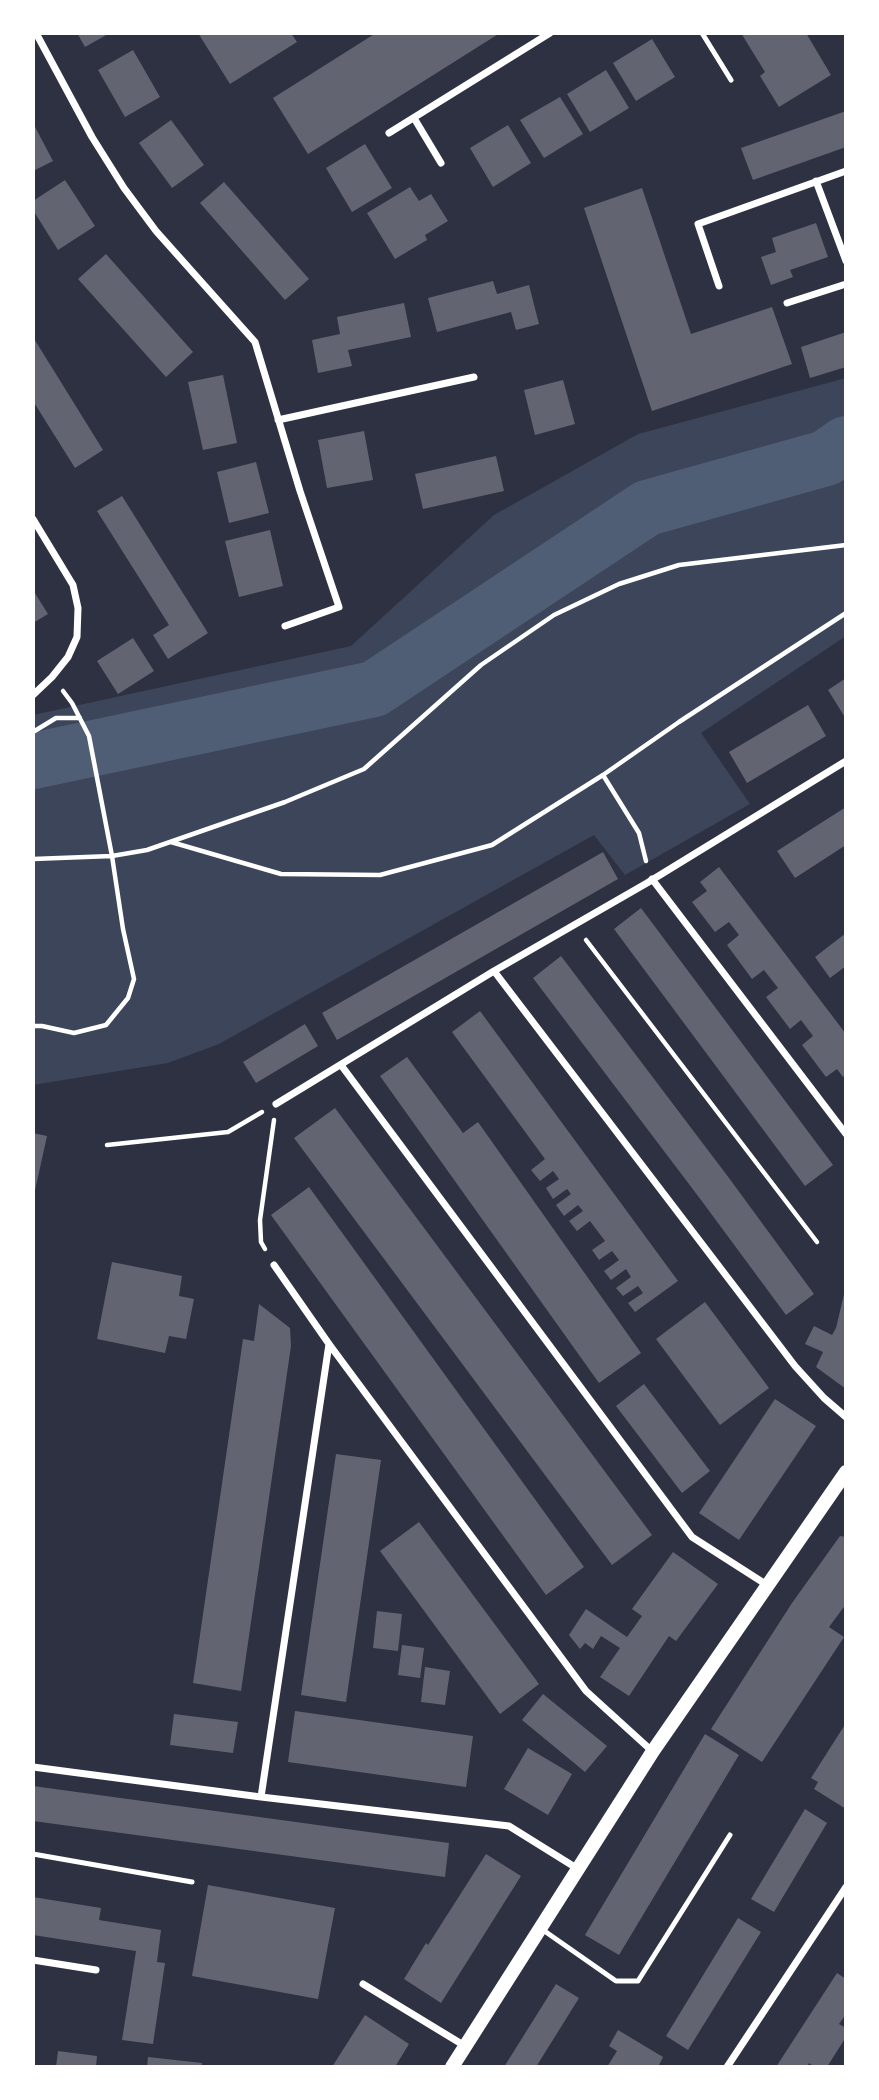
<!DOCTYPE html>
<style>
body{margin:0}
#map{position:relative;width:879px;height:2100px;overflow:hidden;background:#2d3142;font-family:Spectral,serif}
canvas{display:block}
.frame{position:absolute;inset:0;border:35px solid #fff;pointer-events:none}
</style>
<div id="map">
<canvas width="879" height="2100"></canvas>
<div class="frame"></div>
</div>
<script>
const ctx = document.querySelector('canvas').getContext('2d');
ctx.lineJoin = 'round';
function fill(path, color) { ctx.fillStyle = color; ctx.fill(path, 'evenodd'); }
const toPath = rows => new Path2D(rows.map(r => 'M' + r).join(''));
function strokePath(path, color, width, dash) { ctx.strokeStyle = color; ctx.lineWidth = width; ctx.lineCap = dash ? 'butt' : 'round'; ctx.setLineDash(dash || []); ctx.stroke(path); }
fill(toPath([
 [846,378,846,636,701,733,750,804,625,875,594,835,219,1044,168,1063,33,1085,33,715,351,646,494,515,638,434]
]), '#3c4559');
strokePath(toPath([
 [33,761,374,689,647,508,826,458,846,444]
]), '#4f5d75', 56);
fill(toPath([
 [77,33,110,33,85,47],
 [198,33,291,33,297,42,230,84],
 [376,33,500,33,308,154,273,98],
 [741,33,806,33,831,75,779,107,760,76,765,72],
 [652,39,675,77,636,101,613,63],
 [133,50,160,97,125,117,98,70],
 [606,70,629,108,590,132,567,94],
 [560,97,583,134,544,158,520,120],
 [846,111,846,147,753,180,741,148],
 [171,120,204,165,172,188,139,143],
 [33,123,53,161,33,171],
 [508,125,531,163,493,187,470,148],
 [365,144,392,188,352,212,326,168],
 [65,180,95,226,58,250,33,210,33,201],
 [224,182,309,279,285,300,200,203],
 [410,187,419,201,431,194,448,221,425,235,427,240,395,259,367,213],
 [642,188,691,334,772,307,792,364,652,411,584,208],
 [816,223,828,257,790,270,793,277,771,285,761,257,776,252,772,238],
 [106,254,193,352,166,377,78,279],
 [493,281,497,294,529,285,539,324,516,330,511,312,437,332,428,298],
 [404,303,411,337,348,350,352,366,318,373,312,340,340,334,337,317],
 [846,332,846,367,810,378,801,347],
 [33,337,103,450,75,468,33,401],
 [223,375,237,443,203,450,188,382],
 [563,380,575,424,535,435,524,390],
 [364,431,373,480,327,488,318,440],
 [496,456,504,491,423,509,415,474],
 [256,462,269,513,229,523,217,472],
 [122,496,208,633,168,659,153,635,169,625,97,511],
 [270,530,283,586,239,597,225,541],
 [33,590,48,614,33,623],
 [133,638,154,671,118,694,97,661],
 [846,678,846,719,828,690],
 [808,705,826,736,747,783,729,752],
 [846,807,846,845,795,878,777,851],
 [603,852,618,879,337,1040,322,1013],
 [719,867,846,1034,846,1075,843,1077,837,1069,826,1077,802,1045,813,1036,801,1020,790,1029,766,997,778,988,764,970,752,979,727,945,739,935,729,922,715,932,692,902,707,891,700,882],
 [641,908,833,1165,805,1186,614,929],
 [846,933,846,966,830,978,815,957],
 [561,956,729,1178,814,1294,786,1315,701,1200,533,978],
 [480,1011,678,1281,635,1312,628,1303,643,1293,638,1286,623,1296,616,1288,631,1277,626,1269,611,1280,604,1271,619,1260,612,1251,599,1260,592,1250,605,1241,590,1221,577,1231,569,1221,583,1211,578,1205,564,1216,556,1205,571,1194,567,1189,553,1199,546,1188,559,1179,553,1171,540,1181,531,1170,545,1159,452,1032],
 [305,1024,318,1046,256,1083,243,1062],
 [407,1057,463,1133,478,1122,641,1353,599,1383,380,1076],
 [335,1108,652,1535,612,1565,294,1138],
 [33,1133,47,1136,34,1195,33,1195],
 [309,1187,584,1567,546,1595,271,1215],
 [112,1262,182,1276,179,1296,194,1299,186,1339,169,1336,165,1353,97,1339],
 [845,1290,846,1291,846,1389,816,1367,823,1352,805,1344,814,1326,832,1335,836,1328],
 [705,1302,769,1388,720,1425,656,1339],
 [259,1304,290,1328,291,1346,241,1691,193,1683,243,1339,254,1341],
 [644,1384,710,1471,682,1493,616,1406],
 [775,1399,816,1426,739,1540,699,1513],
 [336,1454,381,1460,346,1702,301,1695],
 [419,1522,539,1684,500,1714,380,1551],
 [840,1536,846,1537,846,1604,829,1627,844,1637,762,1762,711,1729,792,1603],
 [673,1552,718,1584,676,1641,669,1636,629,1696,600,1677,620,1648,601,1636,593,1649,585,1643,580,1649,569,1635,586,1609,627,1637,642,1616,632,1609],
 [377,1611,402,1614,398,1651,373,1648],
 [402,1645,424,1648,420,1678,398,1675],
 [425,1667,450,1671,445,1705,421,1702],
 [543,1694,607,1746,585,1772,522,1720],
 [295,1711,473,1736,466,1787,288,1762],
 [174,1714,238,1722,233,1753,170,1745],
 [846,1723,846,1809,814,1789,818,1782,811,1778],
 [705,1734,739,1755,619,1955,585,1935],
 [528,1748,572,1774,548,1815,504,1789],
 [33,1786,449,1843,445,1877,33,1821],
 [805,1809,827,1823,774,1912,751,1899],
 [486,1854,521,1876,441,2003,404,1979,426,1943,428,1945],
 [208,1885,335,1908,318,1999,192,1976],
 [33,1897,101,1908,99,1920,161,1930,157,1962,165,1963,153,2044,122,2040,136,1951,33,1935],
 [738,1918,761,1932,688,2050,666,2036],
 [837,1973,846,1979,846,2014,839,2024,846,2028,846,2037,827,2067,814,2067,809,2063,807,2067,776,2067],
 [556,1984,579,1998,541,2059,536,2067,504,2067],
 [365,2015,409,2044,395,2067,332,2067],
 [618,2030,663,2057,658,2067,607,2067,617,2051,609,2046],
 [58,2051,97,2056,96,2067,56,2067],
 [148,2057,202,2063,201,2067,147,2067]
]), '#626471');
strokePath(toPath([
 [33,732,56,718,80,718],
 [603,775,639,833,646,861],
 [171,842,281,874,380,875,492,845,603,775,679,722,846,613],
 [33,859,112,856,147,850,285,802,364,769,481,665,554,615,619,584,679,565,846,545],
 [586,940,817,1242],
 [33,1026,42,1026,74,1033,106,1025,128,998,134,979,123,929,112,856,89,736,72,703,63,691],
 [107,1145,228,1132,262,1112],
 [265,1249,261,1242,260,1220,274,1120]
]), '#fff', 4.5);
strokePath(toPath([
 [702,33,731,80],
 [33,1854,192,1882],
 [543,1930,616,1981,638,1981,730,1835]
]), '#fff', 5);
strokePath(toPath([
 [36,33,92,137,124,188,156,231,255,342,300,491,339,607,285,626],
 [414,118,441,163],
 [389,133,550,33],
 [816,181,846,261],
 [719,286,698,224,846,171],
 [787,303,846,284],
 [278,420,474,377],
 [33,519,73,585,78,608,77,637,68,657,52,677,33,695],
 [652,879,846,1134],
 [494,971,795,1366,824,1398,846,1417],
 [341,1065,692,1537,767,1585],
 [276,1104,494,971,647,883,846,761],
 [274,1265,329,1344,586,1691,652,1751],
 [33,1767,261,1797,509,1826,578,1869],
 [261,1797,329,1344],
 [33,1960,96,1970],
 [363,1984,465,2046],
 [727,2067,846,1887]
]), '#fff', 7);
strokePath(toPath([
 [452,2067,653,1751,846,1472]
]), '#fff', 14);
</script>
